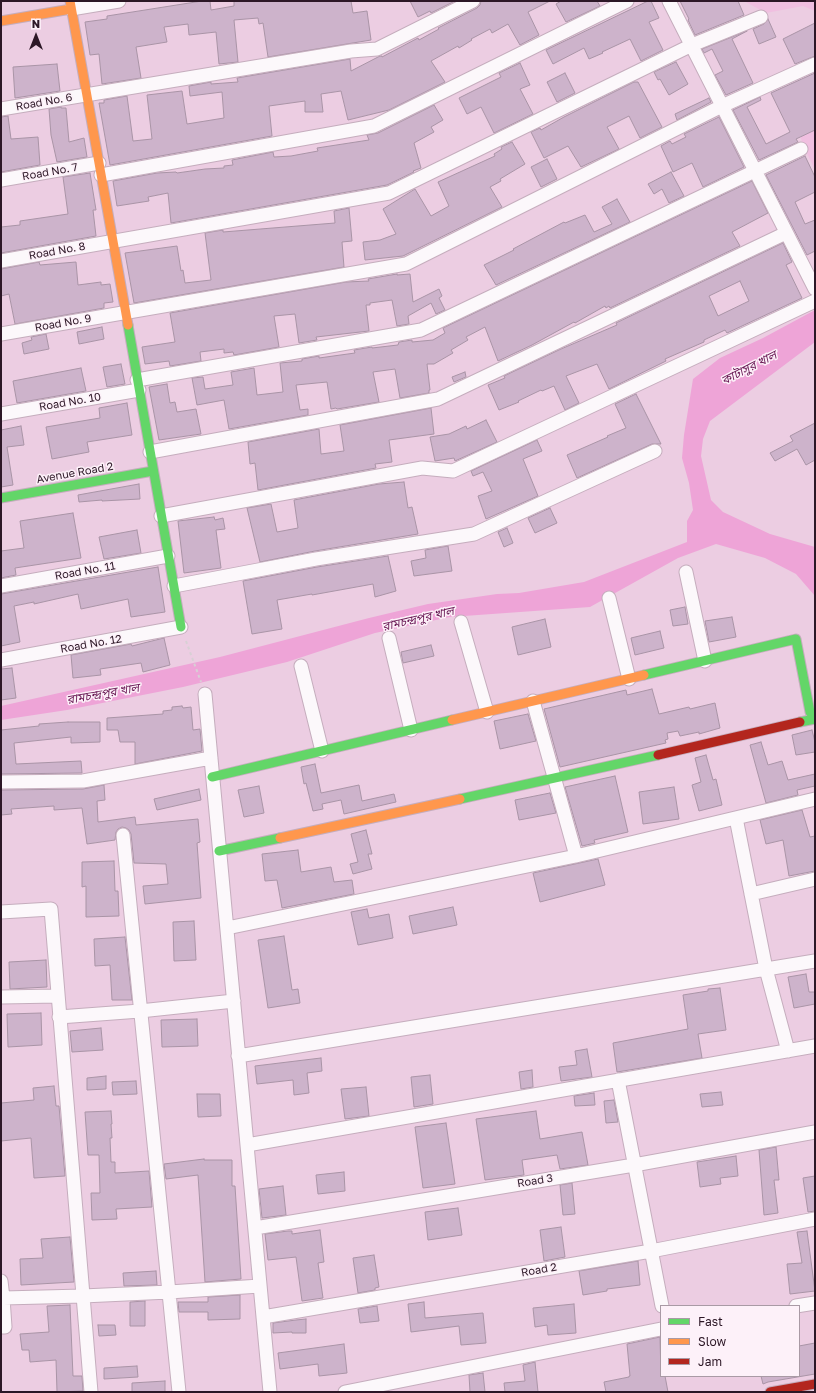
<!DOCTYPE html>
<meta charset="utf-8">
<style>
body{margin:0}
#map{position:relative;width:816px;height:1393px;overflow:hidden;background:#eccde2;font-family:"Golos Text",sans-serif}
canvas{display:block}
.frame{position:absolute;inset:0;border:2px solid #2c1726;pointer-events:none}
.legend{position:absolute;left:660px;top:1305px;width:140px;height:72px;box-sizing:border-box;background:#fdf1f9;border:1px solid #a99aa5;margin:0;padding:5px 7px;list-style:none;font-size:12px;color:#2c1726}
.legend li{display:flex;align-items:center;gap:8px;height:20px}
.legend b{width:20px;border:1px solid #a99aa5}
.north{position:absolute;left:16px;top:16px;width:40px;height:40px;-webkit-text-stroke:3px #fdf1f9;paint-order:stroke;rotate:0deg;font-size:11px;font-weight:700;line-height:16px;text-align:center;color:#2c1726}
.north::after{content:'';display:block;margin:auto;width:14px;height:18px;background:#2c1726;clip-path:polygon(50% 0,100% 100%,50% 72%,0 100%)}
</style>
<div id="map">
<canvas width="816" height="1393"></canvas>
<div class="frame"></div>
<ul class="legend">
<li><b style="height:5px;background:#63d668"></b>Fast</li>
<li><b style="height:5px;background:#ff974d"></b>Slow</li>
<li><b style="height:5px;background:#b3261e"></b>Jam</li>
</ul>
<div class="north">N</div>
</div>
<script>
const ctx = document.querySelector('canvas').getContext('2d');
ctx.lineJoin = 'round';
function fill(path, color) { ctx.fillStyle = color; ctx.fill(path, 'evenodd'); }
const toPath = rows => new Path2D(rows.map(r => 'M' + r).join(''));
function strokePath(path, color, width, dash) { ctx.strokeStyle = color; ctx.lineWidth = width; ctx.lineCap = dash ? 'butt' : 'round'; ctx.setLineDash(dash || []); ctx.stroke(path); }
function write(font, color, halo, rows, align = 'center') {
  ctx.font = font + ' "Golos Text","Noto Sans Bengali",sans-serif'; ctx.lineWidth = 3; ctx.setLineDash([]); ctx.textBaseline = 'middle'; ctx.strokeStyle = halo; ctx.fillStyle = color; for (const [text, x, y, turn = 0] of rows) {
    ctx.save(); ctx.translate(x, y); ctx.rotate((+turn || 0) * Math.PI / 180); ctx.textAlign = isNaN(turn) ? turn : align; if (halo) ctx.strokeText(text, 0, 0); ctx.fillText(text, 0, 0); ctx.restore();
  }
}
fill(toPath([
 [744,1,815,1,815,11,803,6,766,13],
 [815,74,815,170,803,145,785,88]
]), '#f0bfe0');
fill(toPath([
 [815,310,815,342,710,421,703,439,701,456,711,500,723,512,770,534,815,547,815,596,796,574,765,558,716,544,678,558,590,607,450,617,375,633,287,662,183,687,67,710,1,720,1,706,220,657,369,618,428,604,497,594,519,593,584,582,687,542,687,521,693,510,689,483,682,458,684,435,693,379,720,358,763,338]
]), '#eea4d7');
const building = toPath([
 [202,1,210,1,211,10,234,6,234,1,351,1,353,13,367,11,371,40,268,57,263,23,259,24,258,18,234,20,238,62,219,64,216,32,189,35,188,24,164,27,167,42,136,47,141,78,102,84,99,54,90,55,85,22,107,19,107,16,202,1],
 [410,1,455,1,431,13,430,11,418,17,410,1],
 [481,1,550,1,528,12,539,35,520,45,508,24,492,33,490,29,471,39,472,40,459,48,458,46,431,61,445,82,389,110,348,120,341,91,321,94,323,112,305,112,305,101,269,106,272,136,110,165,99,103,104,103,104,100,127,96,133,141,152,139,147,95,182,91,187,124,224,118,222,92,190,96,189,86,211,82,211,84,238,82,237,78,350,59,351,71,380,56,382,56,382,57,418,38,419,40,439,29,438,28,477,8,480,5,481,1],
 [561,1,597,1,600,6,566,22,556,4,561,1],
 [648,1,651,1,659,18,649,22,663,50,641,61,630,39,602,52,603,53,589,59,584,48,553,64,546,50,648,1],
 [680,1,738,1,744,15,695,35,688,20,689,19,680,1],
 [768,19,776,37,759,44,753,29,764,24,768,19],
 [815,23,815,56,795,64,783,39,815,23],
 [747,31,732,39,753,83,726,95,715,75,723,71,712,49,704,53,702,49,747,31],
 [676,62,688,84,669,95,660,79,658,80,654,72,676,62],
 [520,63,530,85,520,89,533,114,494,133,481,107,467,114,459,98,501,77,499,73,520,63],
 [57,64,60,91,15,98,13,67,57,64],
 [565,73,575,93,557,102,547,82,565,73],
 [815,73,815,130,796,139,798,142,759,160,733,110,760,97,761,100,747,107,766,144,790,132,771,93,815,73],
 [634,82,638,82,662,127,640,138,629,116,607,127,619,149,581,167,568,146,544,158,531,132,540,128,541,130,564,117,634,82],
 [709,98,711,102,677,120,675,114,709,98],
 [434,105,443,120,431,127,434,132,414,143,421,168,413,171,414,172,387,185,171,223,168,193,148,197,149,201,117,206,113,181,157,173,176,172,177,173,205,169,224,168,224,166,233,165,232,160,273,152,274,157,291,156,318,151,317,148,369,140,367,135,378,133,434,105],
 [61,107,61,108,66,108,69,142,84,138,87,157,57,162,51,135,49,109,61,107],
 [8,116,11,139,38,137,40,165,1,172,1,117,8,116],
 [719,117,744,167,703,187,692,163,673,172,661,146,670,141,672,144,686,137,684,134,719,117],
 [512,142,525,164,500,179,501,181,490,187,502,207,403,256,365,260,363,242,380,240,396,234,383,209,415,189,431,216,449,206,438,182,495,156,494,154,502,149,501,147,512,142],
 [805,156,815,177,815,192,795,202,805,224,815,220,815,251,807,255,766,175,805,156],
 [547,159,557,179,541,187,531,167,547,159],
 [671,172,684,196,669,203,662,189,654,194,648,184,671,172],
 [90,173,96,210,93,210,96,236,1,253,1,227,20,225,20,221,68,214,63,177,90,173],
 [752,181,768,213,732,232,740,246,610,308,609,306,606,308,605,306,575,323,574,322,532,345,498,361,485,327,466,337,468,340,451,350,453,353,434,364,427,364,430,390,429,390,429,393,400,398,395,369,373,372,379,402,337,409,336,408,331,409,327,382,296,385,300,410,308,409,308,415,229,429,224,400,197,405,192,378,203,377,205,389,233,385,231,372,254,368,257,395,283,392,280,363,302,361,302,359,319,356,319,358,355,353,354,350,372,347,372,348,398,345,399,342,412,340,412,342,433,340,445,333,443,328,752,181],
 [617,199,630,222,496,285,484,265,514,250,513,249,564,222,565,223,585,215,594,232,612,224,602,207,617,199],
 [349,208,352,241,342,242,344,267,134,303,125,253,177,246,181,271,183,270,185,283,211,280,205,233,223,230,223,232,335,223,334,211,349,208],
 [783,243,792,262,786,265,802,298,727,333,725,330,704,340,704,342,665,359,666,361,609,389,597,364,566,376,579,403,565,410,554,386,542,391,541,390,518,401,519,402,499,410,488,385,505,378,504,376,561,349,617,325,616,323,783,243],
 [740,281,749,301,718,316,709,296,740,281],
 [39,262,40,265,76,262,78,285,101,282,101,285,110,284,113,302,104,303,104,308,15,324,9,294,1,296,1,269,39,262],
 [397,274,397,275,410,274,413,302,439,289,442,296,439,298,445,310,436,314,431,303,408,316,409,324,397,326,392,300,370,303,370,305,366,305,369,331,316,337,317,340,299,343,295,314,274,316,279,347,234,355,233,352,224,353,224,349,200,352,201,361,170,366,169,361,145,364,142,347,175,342,170,313,346,282,369,281,368,279,397,274],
 [102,327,104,339,79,344,77,332,102,327],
 [46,334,49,349,24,354,22,343,32,340,31,337,46,334],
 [121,364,125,384,107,387,103,367,121,364],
 [81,368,86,391,17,403,13,381,81,368],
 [465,372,466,377,454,382,452,377,465,372],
 [167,384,170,403,175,402,177,412,196,409,201,434,159,440,149,387,167,384],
 [636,394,661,444,652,444,577,478,567,455,608,437,607,436,626,428,615,404,636,394],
 [127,403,132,435,87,442,89,452,52,459,46,427,100,418,99,408,127,403],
 [431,408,434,434,389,440,392,462,375,464,376,468,258,490,255,463,250,464,248,442,319,429,321,454,344,451,340,425,431,408],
 [486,420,497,442,455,461,454,458,435,461,430,437,449,434,466,426,467,429,486,420],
 [815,423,815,460,806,465,797,449,775,461,770,453,793,441,790,436,815,423],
 [21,426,24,445,7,447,13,485,1,487,1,430,21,426],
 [537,440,542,451,523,459,538,496,486,519,478,496,492,491,483,472,473,476,471,471,537,440],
 [404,482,408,508,412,507,418,534,315,551,260,562,247,508,271,504,277,532,298,528,294,500,379,484,404,482],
 [139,484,140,499,102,501,102,500,79,502,78,495,139,484],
 [550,508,557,523,535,533,528,518,550,508],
 [73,513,81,558,15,568,16,575,1,578,1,551,24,548,20,521,73,513],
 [214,517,215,520,223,518,225,529,216,530,221,568,184,573,178,521,214,517],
 [507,528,513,543,504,547,498,532,507,528],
 [137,530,141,553,104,559,99,537,137,530],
 [448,546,452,571,414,576,411,561,426,558,425,550,448,546],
 [388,556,396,591,375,597,373,584,312,595,312,594,277,600,282,629,252,634,243,581,317,567,388,556],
 [158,567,165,612,131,617,128,599,81,609,78,594,34,604,34,602,14,606,20,642,1,646,1,594,158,567],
 [685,607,688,624,673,626,670,610,685,607],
 [732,617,736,637,709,642,705,621,732,617],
 [545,619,551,647,518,655,512,627,545,619],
 [660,631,664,648,635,655,631,638,660,631],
 [164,638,170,665,143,672,141,663,100,669,101,675,73,678,71,655,131,644,132,646,164,638],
 [431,645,434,656,403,663,401,652,431,645],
 [12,668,16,698,1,700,1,669,12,668],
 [652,689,659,714,689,707,690,709,715,703,720,728,699,734,699,732,680,736,678,731,667,733,668,739,665,740,666,743,560,767,544,709,626,690,627,695,652,689],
 [182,706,183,708,191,707,193,730,200,729,202,751,135,764,135,742,120,742,118,730,107,730,107,718,163,714,163,711,172,710,172,707,182,706],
 [528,714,536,741,500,749,494,721,528,714],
 [68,722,100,722,100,742,71,743,71,737,14,743,16,764,81,761,82,773,1,774,1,730,39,726,39,724,68,722],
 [812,730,815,742,815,752,796,755,792,735,812,730],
 [761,742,768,765,782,761,788,780,815,774,815,786,797,790,798,795,766,803,750,745,761,742],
 [706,755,713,780,716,779,722,805,699,811,692,785,701,782,695,758,706,755],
 [315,764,321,793,359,785,362,801,394,794,396,802,344,814,341,800,322,804,323,809,313,811,306,783,304,784,301,767,315,764],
 [615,776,628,832,594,840,595,843,582,846,565,787,615,776],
 [104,785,105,800,97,801,98,822,135,817,136,825,198,819,200,842,197,843,201,898,145,904,143,886,168,884,166,864,134,863,131,834,129,830,126,828,122,827,118,829,116,832,115,840,87,844,82,808,54,810,54,806,11,809,12,814,1,815,1,790,83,789,104,785],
 [259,786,264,813,244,817,238,790,259,786],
 [674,787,679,819,643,824,639,792,674,787],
 [199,789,201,800,157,810,154,799,199,789],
 [550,793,556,813,519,820,515,800,550,793],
 [802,810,810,837,815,836,815,871,789,876,783,840,766,844,760,820,802,810],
 [366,830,372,854,368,854,372,869,353,874,350,864,358,862,351,834,366,830],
 [298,850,301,872,331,867,334,882,352,880,354,894,282,908,277,880,265,881,262,854,298,850],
 [598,859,605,885,540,902,533,873,598,859],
 [114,861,115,891,118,891,119,916,86,917,86,886,82,887,82,862,114,861],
 [453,907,457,925,413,934,409,916,453,907],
 [367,909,369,918,389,914,393,938,358,945,351,912,367,909],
 [194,921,196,960,174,961,173,922,194,921],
 [284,936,292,990,298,989,300,1003,268,1008,258,940,284,936],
 [125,937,132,1000,112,1000,110,965,95,966,94,939,125,937],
 [46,960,47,987,10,989,9,962,46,960],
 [806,974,809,992,815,992,815,1004,794,1008,788,977,806,974],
 [720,988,726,1030,698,1034,702,1058,617,1072,613,1043,688,1029,683,995,708,991,708,989,720,988],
 [41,1013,42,1045,8,1047,7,1014,41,1013],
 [197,1019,198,1046,162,1047,161,1020,197,1019],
 [101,1028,103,1050,72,1052,70,1031,101,1028],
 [587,1049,592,1077,561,1081,559,1067,577,1065,575,1051,587,1049],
 [321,1058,322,1071,307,1073,309,1093,294,1095,293,1080,257,1084,255,1066,321,1058],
 [532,1070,533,1087,521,1089,519,1072,532,1070],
 [430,1075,433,1104,414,1107,411,1077,430,1075],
 [106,1076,106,1089,87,1090,87,1078,106,1076],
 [136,1081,137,1094,113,1095,112,1082,136,1081],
 [54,1086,56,1106,59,1106,65,1176,34,1178,31,1138,1,1141,1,1103,34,1100,33,1088,54,1086],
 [366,1087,369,1116,345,1119,341,1089,366,1087],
 [721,1092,723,1105,702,1107,700,1094,721,1092],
 [594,1093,595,1105,575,1106,574,1096,594,1093],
 [197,1094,220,1094,221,1116,198,1117,197,1094],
 [614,1100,618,1122,606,1123,604,1101,614,1100],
 [111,1111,112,1124,111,1124,112,1138,110,1138,111,1162,115,1162,115,1173,149,1171,152,1207,116,1209,117,1219,92,1220,91,1193,100,1193,99,1155,88,1155,85,1112,111,1111],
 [536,1111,540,1139,582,1132,588,1165,560,1169,557,1155,522,1160,524,1175,485,1180,476,1119,536,1111],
 [446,1123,455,1184,423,1188,415,1127,446,1123],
 [776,1147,779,1180,774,1180,778,1213,764,1215,759,1150,776,1147],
 [736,1156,738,1176,720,1178,721,1184,700,1187,697,1162,736,1156],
 [204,1159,204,1160,232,1160,232,1186,235,1186,241,1279,205,1282,198,1175,166,1179,164,1164,204,1159],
 [344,1172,345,1191,318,1194,316,1175,344,1172],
 [815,1176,815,1211,808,1212,803,1178,815,1176],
 [572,1183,575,1214,563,1215,560,1185,572,1183],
 [283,1186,286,1215,262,1218,259,1189,283,1186],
 [458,1208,462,1235,428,1240,425,1212,458,1208],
 [561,1227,565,1257,544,1261,540,1230,561,1227],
 [320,1230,324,1262,318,1263,323,1298,302,1301,296,1257,268,1260,265,1234,288,1231,292,1231,292,1234,320,1230],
 [807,1231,815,1291,790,1294,787,1264,802,1263,797,1232,807,1231],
 [70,1237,74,1282,21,1285,20,1259,43,1258,41,1239,70,1237],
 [374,1255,379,1287,375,1288,375,1290,358,1293,353,1258,374,1255],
 [638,1261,640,1285,607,1289,607,1291,583,1295,579,1271,638,1261],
 [156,1271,157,1285,124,1286,123,1273,156,1271],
 [240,1295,240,1319,208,1320,208,1312,179,1312,178,1302,208,1302,208,1297,240,1295],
 [145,1301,145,1326,130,1326,130,1302,145,1301],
 [424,1302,425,1318,483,1313,486,1343,461,1345,459,1326,411,1332,408,1304,424,1302],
 [574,1304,576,1333,548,1335,547,1325,535,1327,533,1308,574,1304],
 [70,1305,73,1376,82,1376,83,1391,57,1392,56,1360,30,1362,29,1350,22,1350,20,1334,49,1332,47,1306,70,1305],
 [377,1306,379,1321,360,1323,358,1309,377,1306],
 [306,1319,306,1333,292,1333,292,1332,273,1333,273,1323,296,1320,306,1319],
 [98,1325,115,1325,116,1335,99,1336,98,1325],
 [660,1337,661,1376,665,1376,668,1392,606,1392,604,1382,629,1377,629,1376,630,1376,627,1344,660,1337],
 [815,1343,815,1374,768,1382,763,1384,761,1376,799,1376,799,1346,815,1343],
 [344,1344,347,1373,319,1376,318,1364,280,1369,278,1353,344,1344],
 [535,1362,538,1392,505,1392,504,1383,525,1381,523,1365,535,1362],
 [137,1366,138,1377,104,1379,104,1368,137,1366],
 [483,1373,485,1392,470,1392,469,1375,483,1373],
 [165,1381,165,1392,132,1392,132,1383,165,1381]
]);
fill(building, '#cdb3cb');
strokePath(building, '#a994a6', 1);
const street = toPath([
 [669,1,815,289],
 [71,9,119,1],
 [1,109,351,51,377,49,473,1],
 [101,175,374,126,627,1],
 [1,180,99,163],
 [1,261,389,193,692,45,761,17],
 [1,334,406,264,722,106,815,64],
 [137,380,421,330,801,149],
 [1,414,139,390],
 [150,452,438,399,786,233],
 [161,516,422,468,453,471,815,301],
 [686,572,705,661],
 [1,586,168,556],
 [174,586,316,559,474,534,655,451],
 [609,598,629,679],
 [461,622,487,712],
 [389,638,411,730],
 [1,660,181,627],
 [301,666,322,751],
 [205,694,270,1392],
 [533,701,576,856],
 [1,782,83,781,211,758],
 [736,818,766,969,788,1051],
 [123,835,179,1392],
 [751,894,815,879],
 [1,912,51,909,91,1392],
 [227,928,576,856,815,799],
 [1,997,57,996],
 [59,1017,140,1011,234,1001],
 [238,1056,815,961],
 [618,1080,662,1306],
 [247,1145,815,1046],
 [255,1228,634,1165,815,1132],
 [1,1281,3,1298],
 [796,1306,815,1303],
 [263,1317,651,1251,815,1219],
 [1,1327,5,1327,3,1298,83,1296,169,1292,260,1286],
 [345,1392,661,1329]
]);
const fast = toPath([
 [128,325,181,627],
 [1,498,153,471],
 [644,675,796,639,810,712,815,719,800,722],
 [212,777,452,720],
 [460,799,658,755],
 [219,851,280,838]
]);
const slow = toPath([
 [70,1,128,325],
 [1,21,71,9],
 [452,720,644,675],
 [280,838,460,799]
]);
const jam = toPath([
 [658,755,800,722],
 [770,1392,815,1384]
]);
strokePath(street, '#c5adbd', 15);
strokePath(fast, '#c5adbd', 11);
strokePath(slow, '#c5adbd', 11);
strokePath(jam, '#c5adbd', 11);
strokePath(toPath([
 [186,641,201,682]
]), '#d8d0d5', 2, [3, 3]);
strokePath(street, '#fcf8fb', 13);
strokePath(fast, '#63d668', 9);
strokePath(slow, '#ff974d', 9);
strokePath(jam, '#b3261e', 9);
write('11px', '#2c1726', '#fdf1f9', [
 ["Road No. 6",44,102,-10],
 ["Road No. 7",50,172,-10],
 ["Road No. 8",57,251,-10],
 ["Road No. 9",63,323,-10],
 ["Road No. 10",70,402,-10],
 ["Avenue Road 2",75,473,-10],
 ["Road No. 11",85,571,-10],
 ["Road No. 12",91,644,-10],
 ["Road 3",535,1181,-9],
 ["Road 2",539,1270,-10]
]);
write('italic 12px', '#681854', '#fdf1f9', [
 ["কাটাসুর খাল",749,368,-27],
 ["রামচন্দ্রপুর খাল",418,619,-13],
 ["রামচন্দ্রপুর খাল",103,694,-10]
]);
</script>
